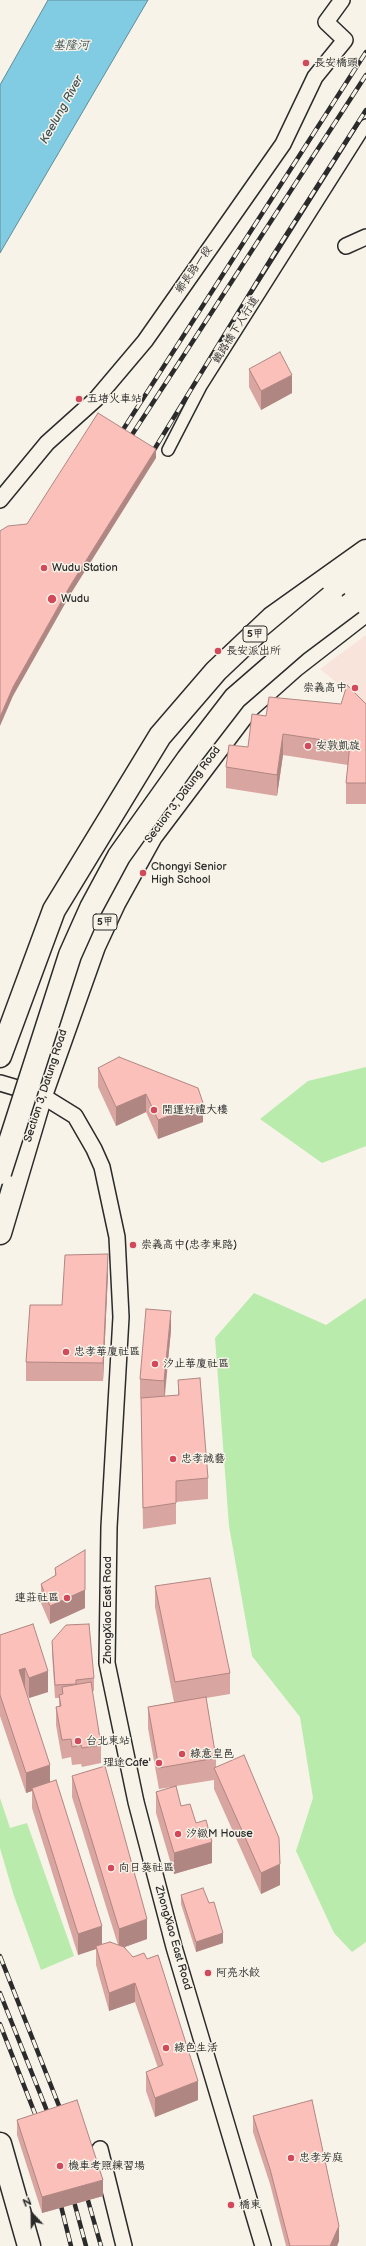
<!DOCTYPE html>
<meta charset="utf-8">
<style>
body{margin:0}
#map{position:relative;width:366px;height:2246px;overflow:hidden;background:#f7f3e8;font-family:"Balsamiq Sans",sans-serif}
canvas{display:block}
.north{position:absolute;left:12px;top:2194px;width:40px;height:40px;-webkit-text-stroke:3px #f7f3e8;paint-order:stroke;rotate:338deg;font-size:11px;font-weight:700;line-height:16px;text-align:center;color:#2b2b2b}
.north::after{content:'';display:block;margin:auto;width:14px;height:18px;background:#2b2b2b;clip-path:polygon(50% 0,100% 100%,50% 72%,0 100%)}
</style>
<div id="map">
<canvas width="366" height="2246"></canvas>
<div class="north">N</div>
</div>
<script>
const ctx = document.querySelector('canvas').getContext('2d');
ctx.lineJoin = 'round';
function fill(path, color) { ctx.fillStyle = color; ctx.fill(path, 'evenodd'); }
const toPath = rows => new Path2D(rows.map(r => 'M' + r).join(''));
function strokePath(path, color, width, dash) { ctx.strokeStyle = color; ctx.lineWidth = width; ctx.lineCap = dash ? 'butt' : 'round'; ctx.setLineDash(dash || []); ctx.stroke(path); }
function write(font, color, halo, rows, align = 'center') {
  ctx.font = font + ' "Balsamiq Sans","LXGW WenKai TC",sans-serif'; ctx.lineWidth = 3; ctx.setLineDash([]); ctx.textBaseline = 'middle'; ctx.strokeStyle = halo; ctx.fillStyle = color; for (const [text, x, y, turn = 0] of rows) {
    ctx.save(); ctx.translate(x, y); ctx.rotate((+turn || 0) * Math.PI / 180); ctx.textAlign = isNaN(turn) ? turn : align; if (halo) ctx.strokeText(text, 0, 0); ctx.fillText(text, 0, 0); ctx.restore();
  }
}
fill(toPath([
 [366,635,366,707,320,669]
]), '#f8e4da');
fill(toPath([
 [366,1067,366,1146,322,1163,260,1119,308,1081],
 [254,1293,326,1325,366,1298,366,1942,352,1952,334,1933,296,1851,313,1798,300,1717,252,1656,229,1526,215,1338],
 [0,1798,10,1828,27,1823,74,1956,41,1970,14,1896,0,1848]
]), '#b9ebac');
const water = toPath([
 [48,0,148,0,0,253,0,85,48,0]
]);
fill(water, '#81cce2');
strokePath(water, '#5f8c99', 1);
const pedestrian = toPath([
 [168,450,201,386,366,125]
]);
const minor = toPath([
 [346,246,366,237],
 [0,500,47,443,96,399,145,341,283,144,315,77,345,40,326,22,342,0],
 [0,1083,41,1095,75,1116,94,1149,102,1167,117,1237,121,1317,109,1527,107,1663,136,1802,174,1947,263,2246],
 [100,2149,124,2246]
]);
const primary = toPath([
 [0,1056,54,910,160,736,216,671,272,618,366,551],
 [0,1233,41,1095,94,946,114,903,151,836,249,706,294,666,366,610],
 [0,2144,29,2246]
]);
const motorway = toPath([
 [331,597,366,574],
 [352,603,366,594]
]);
strokePath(pedestrian, '#2b2b2b', 14);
strokePath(minor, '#2b2b2b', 18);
strokePath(primary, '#2b2b2b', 25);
strokePath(motorway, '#2b2b2b', 25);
strokePath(pedestrian, '#f7f3e8', 11);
strokePath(minor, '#f7f3e8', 15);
strokePath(primary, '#f7f3e8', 22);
strokePath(motorway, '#f7f3e8', 22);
const rail = toPath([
 [117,439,366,52],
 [126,444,366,75],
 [149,458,274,254,366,110],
 [0,1956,63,2116],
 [0,1993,51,2121],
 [0,2024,39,2124],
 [85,2190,101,2246],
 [72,2194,86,2246],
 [59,2198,71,2246]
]);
strokePath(rail, '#2b2b2b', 4.5);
strokePath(rail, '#f7f3e8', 3, [9]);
const motorwayBridge = toPath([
 [275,644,331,597],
 [0,1173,70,955,91,908,119,856,188,759,235,698,296,645,352,603]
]);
strokePath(motorwayBridge, '#2b2b2b', 25, []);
strokePath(motorwayBridge, '#f7f3e8', 22);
fill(toPath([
 [249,369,292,393,261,410,249,387],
 [341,704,366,704,366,804,346,804,346,783,348,765,283,755,277,796,226,788,226,767,248,747,266,716],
 [98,1068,203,1122,158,1139,146,1112,116,1126,98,1087],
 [108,1273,103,1381,26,1381,26,1362],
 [171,1330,165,1396,178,1395,178,1380,208,1478,208,1499,176,1502,176,1524,143,1529,141,1398,144,1398,140,1398,140,1379],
 [55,1568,85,1569,85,1608,50,1624,41,1603,41,1584,55,1576],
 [155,1586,230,1673,230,1694,206,1698,216,1758,216,1767,280,1885,261,1894,214,1789,214,1780,176,1786,181,1806,196,1823,212,1863,174,1874,156,1813,156,1792,172,1787,159,1789,148,1728,148,1707,174,1702,155,1607],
 [0,1635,48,1692,29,1698,25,1689,50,1782,102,1945,118,1945,72,1797,72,1776,147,1939,125,1947,198,2100,155,2117,146,2091,146,2072,158,2068,135,2002,109,2011,96,1965,96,1949,78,1955,32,1808,32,1791,26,1793,0,1716],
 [52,1641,94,1678,94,1691,92,1691,101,1745,101,1763,82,1767,81,1764,72,1765,71,1757,62,1759,56,1725,56,1707,59,1706,59,1698,55,1698,52,1654],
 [181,1895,223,1943,196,1952,181,1904],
 [253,2116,339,2241,337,2246,286,2246,270,2184,253,2132],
 [17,2120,103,2196,42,2213,17,2135]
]), '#d9a5a0');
fill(toPath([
 [292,375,292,393,261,410,261,391],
 [156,449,156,458,70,595,13,696,0,726,0,717,13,687,70,586],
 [283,734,283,755,277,796,277,775],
 [146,1094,146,1112,116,1126,116,1107],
 [203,1103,203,1122,158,1139,158,1120],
 [108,1254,108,1273,103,1381,103,1363],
 [171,1311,171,1330,164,1400,164,1381],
 [85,1550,85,1608,50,1624,50,1606],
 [25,1668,25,1689,19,1691,19,1670],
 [48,1671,48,1692,29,1698,29,1678],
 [50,1765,50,1785,32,1788,32,1791,26,1793,26,1773],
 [212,1842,212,1863,174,1874,174,1853],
 [280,1864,280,1885,261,1894,261,1873],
 [147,1919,147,1939,119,1949,119,1929],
 [102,1926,102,1947,96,1946,96,1949,78,1955,78,1934],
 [223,1933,223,1943,196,1952,196,1942],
 [135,1983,135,2002,109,2011,109,1993],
 [198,2081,198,2100,155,2117,155,2098],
 [103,2180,103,2196,42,2213,42,2197],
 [339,2226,339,2241,337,2246,330,2246]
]), '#b08682');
const building = toPath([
 [280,352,292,375,261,391,249,369,280,352],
 [98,413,156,449,70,586,13,687,0,717,0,531,8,526,27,524,98,413],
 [347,685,366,704,366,783,346,783,350,744,283,734,277,775,226,767,229,745,248,747,252,714,266,716,269,697,341,704,347,685],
 [119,1057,198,1088,203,1103,158,1120,146,1094,116,1107,98,1068,119,1057],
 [108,1254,103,1363,26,1362,30,1305,62,1305,65,1255,108,1254],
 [146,1309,171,1311,164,1381,140,1379,146,1309],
 [200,1378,208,1478,176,1481,176,1503,143,1508,141,1398,179,1395,178,1380,200,1378],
 [85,1550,85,1590,50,1606,41,1584,56,1575,55,1568,85,1550],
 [210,1578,230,1673,175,1682,155,1586,210,1578],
 [33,1624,48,1671,29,1678,25,1668,19,1670,50,1765,26,1773,0,1695,0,1635,33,1624],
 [89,1624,94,1678,76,1680,76,1684,55,1685,52,1641,66,1625,89,1624],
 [91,1682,101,1745,82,1748,81,1745,72,1747,71,1739,62,1740,56,1707,61,1706,59,1695,63,1694,62,1687,91,1682],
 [206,1697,216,1758,159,1768,148,1707,206,1697],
 [244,1755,279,1838,280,1864,261,1873,214,1768,244,1755],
 [105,1766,147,1919,119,1929,72,1776,105,1766],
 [56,1780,102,1926,78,1934,32,1788,56,1780],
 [176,1786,181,1806,190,1804,196,1823,206,1820,212,1842,174,1853,156,1792,176,1786],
 [203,1888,209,1903,214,1902,223,1933,196,1942,181,1895,203,1888],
 [110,1942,124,1947,133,1957,144,1953,147,1959,158,1955,198,2081,155,2098,146,2072,163,2065,135,1983,109,1993,96,1946,110,1942],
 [77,2100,103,2180,42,2197,17,2120,77,2100],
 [312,2100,339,2226,330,2246,290,2246,270,2169,253,2116,312,2100]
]);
fill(building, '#fcc0ba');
strokePath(building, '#b08682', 1);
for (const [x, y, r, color] of [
 [306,63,4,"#d1495b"],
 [79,399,4,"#d1495b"],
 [44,568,4,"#d1495b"],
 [52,599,5,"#d1495b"],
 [218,651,4,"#d1495b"],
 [355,688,4,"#d1495b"],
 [308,746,4,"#d1495b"],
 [143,873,4,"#d1495b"],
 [154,1110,4,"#d1495b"],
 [133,1245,4,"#d1495b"],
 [66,1352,4,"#d1495b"],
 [155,1364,4,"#d1495b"],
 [173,1459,4,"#d1495b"],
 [67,1598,4,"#d1495b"],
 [78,1741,4,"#d1495b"],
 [182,1754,4,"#d1495b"],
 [159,1763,4,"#d1495b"],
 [178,1834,4,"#d1495b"],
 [111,1868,4,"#d1495b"],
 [208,1973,4,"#d1495b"],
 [166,2048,4,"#d1495b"],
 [291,2158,4,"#d1495b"],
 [60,2166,4,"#d1495b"],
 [231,2205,4,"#d1495b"]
]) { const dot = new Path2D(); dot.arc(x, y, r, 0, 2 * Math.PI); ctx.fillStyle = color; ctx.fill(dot); strokePath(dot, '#f7f3e8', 1.5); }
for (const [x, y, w] of [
 [255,634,24],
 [105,922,24]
]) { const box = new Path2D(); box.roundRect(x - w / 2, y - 8, w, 16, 3); ctx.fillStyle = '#f7f3e8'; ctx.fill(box); strokePath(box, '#2b2b2b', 1); }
write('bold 10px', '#2b2b2b', null, [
 ["5甲",255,634],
 ["5甲",105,922]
]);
write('11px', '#2b2b2b', '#f7f3e8', [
 ["長安橋頭",314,63],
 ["五堵火車站",87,399],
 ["Wudu Station",52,568],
 ["Wudu",61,599],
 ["長安派出所",226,651],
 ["崇義高中",347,688,"right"],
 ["安敦凱旋",316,746],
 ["Chongyi Senior",151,867],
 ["High School",151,880],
 ["開運好禮大樓",162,1110],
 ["崇義高中(忠孝東路)",141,1245],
 ["忠孝華廈社區",74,1352],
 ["汐止華廈社區",163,1364],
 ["忠孝誠藝",181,1459],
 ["連莊社區",59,1598,"right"],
 ["台北東站",86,1741],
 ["綠意皇邑",190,1754],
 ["理途Cafe'",151,1763,"right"],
 ["汐緻M House",186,1834],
 ["向日葵社區",119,1868],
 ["阿亮水餃",216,1973],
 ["綠色生活",174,2048],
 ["忠孝芳庭",299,2158],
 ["機車考照練習場",68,2166],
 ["橋東",239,2205]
], 'left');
write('11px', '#2b2b2b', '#f7f3e8', [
 ["鄉長路一段",194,270,-55],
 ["鐵路橋下人行道",236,330,-58],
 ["Section 3, Datung Road",183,795,-53],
 ["Section 3, Datung Road",46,1086,-72],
 ["ZhongXiao East Road",108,1610,-90],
 ["ZhongXiao East Road",173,1938,74]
]);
write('italic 12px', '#405359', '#f7f3e8', [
 ["基隆河",71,46],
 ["Keelung River",62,110,-61]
]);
</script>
